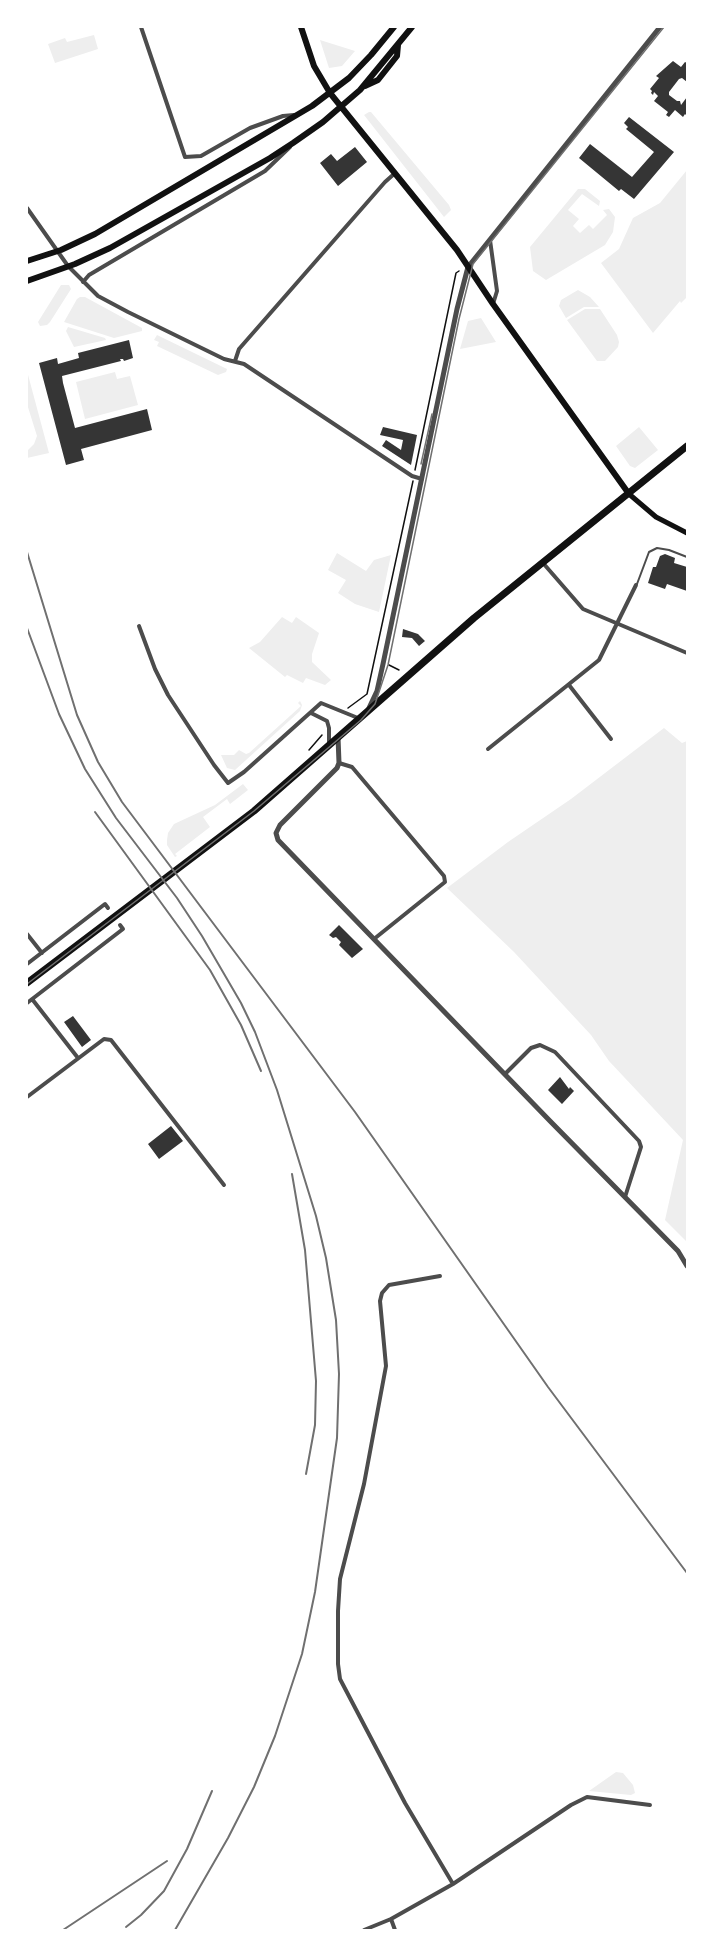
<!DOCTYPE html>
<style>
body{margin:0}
#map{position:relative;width:714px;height:1957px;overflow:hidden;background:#fff;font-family:Raleway,sans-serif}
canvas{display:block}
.frame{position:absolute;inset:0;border:28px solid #fff;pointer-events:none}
</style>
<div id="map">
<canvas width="714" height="1957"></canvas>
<div class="frame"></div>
</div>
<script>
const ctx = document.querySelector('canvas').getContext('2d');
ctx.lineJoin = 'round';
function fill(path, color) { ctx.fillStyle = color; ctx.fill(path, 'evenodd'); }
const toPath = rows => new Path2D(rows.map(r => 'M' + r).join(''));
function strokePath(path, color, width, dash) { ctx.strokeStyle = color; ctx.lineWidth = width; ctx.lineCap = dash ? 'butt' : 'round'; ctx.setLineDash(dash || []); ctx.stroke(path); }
fill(toPath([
 [94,35,98,49,55,63,48,44,65,38,67,42],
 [320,40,355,51,342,66,329,68],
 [369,112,371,112,449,205,451,210,444,217,364,115],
 [687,170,687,297,681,303,680,301,653,333,601,263,619,249,633,218,660,203],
 [578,189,585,189,600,201,599,206,582,194,568,210,579,219,573,226,580,233,589,225,593,229,607,215,603,210,609,209,615,217,613,232,605,245,546,280,533,271,530,247],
 [61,285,69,285,71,289,50,322,47,325,40,326,38,322],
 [578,290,590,297,599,307,584,307,566,318,559,306,561,300],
 [80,297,85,297,142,328,142,331,114,338,64,322,77,299],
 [585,309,600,309,617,335,619,342,618,347,605,361,597,361,567,320],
 [481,318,496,342,460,349,468,321],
 [68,327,105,338,106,340,74,347,66,331],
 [157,335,227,369,226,372,218,375,157,346,159,342,154,340],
 [27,371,49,453,27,458,27,451,34,444,37,436,27,404],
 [115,372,117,379,130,376,138,405,85,419,76,382],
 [639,427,658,450,635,468,630,466,616,446],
 [337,553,366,571,374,560,391,555,379,612,355,604,338,593,346,580,328,570],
 [282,617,292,623,296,617,319,633,312,654,312,662,331,680,325,685,306,678,303,683,287,675,285,677,249,648,260,642],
 [300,701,302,705,300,711,235,770,227,768,221,755,234,755,239,750,246,754,249,753,301,706,298,703],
 [664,728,682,743,687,741,687,1242,665,1220,683,1140,609,1061,591,1035,514,952,447,888,508,842,571,799],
 [243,784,248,790,230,804,227,799,203,817,210,827,175,854,177,856,175,857,167,845,167,840,168,833,174,824,215,805],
 [616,1772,623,1773,633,1785,635,1793,631,1795,589,1791]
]), '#eee');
fill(toPath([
 [673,61,681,67,685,62,687,63,687,82,682,78,679,79,669,92,669,95,677,101,680,101,681,105,687,97,687,116,685,114,683,117,675,110,669,117,666,115,668,112,654,101,658,96,654,92,653,95,651,93,652,91,650,89,659,78,656,76],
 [629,117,674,152,634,199,621,189,619,191,579,158,590,144,632,177,654,152,626,129,628,127,624,123],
 [355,147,367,162,338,186,320,163,331,154,337,161],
 [129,340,133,358,124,361,123,359,120,359,121,361,62,376,63,383,75,428,147,409,152,430,81,449,84,460,66,465,39,363,57,358,58,364,79,358,78,353],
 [383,427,417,435,411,465,382,446,386,440,401,450,403,440,380,435],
 [665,554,675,558,674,563,687,567,687,591,667,584,665,589,648,583,653,567,656,567,660,556],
 [403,629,418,634,425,641,419,646,412,638,402,637],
 [339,925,363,949,352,958,339,945,341,942,336,937,333,938,329,935],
 [73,1016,91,1040,82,1047,64,1022],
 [560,1077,569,1089,570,1087,574,1091,562,1104,548,1090],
 [171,1126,183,1141,159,1159,148,1144]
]), '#353535');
strokePath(toPath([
 [415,470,456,273,459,271],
 [389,665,399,670],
 [348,708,367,694,413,481],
 [309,750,322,735]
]), '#111', 1.5);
strokePath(toPath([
 [637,584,649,552,657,548,669,550,687,557]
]), '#4c4c4c', 2);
strokePath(toPath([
 [141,27,185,157,201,156,250,128,283,116,294,115],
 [27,208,68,266,98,296,128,312,224,359,244,364,412,476,422,479],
 [490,240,497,291,493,304],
 [83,282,89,275,265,171,290,147],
 [235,361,239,349,385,182,394,174],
 [543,563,583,609,687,653],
 [139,626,155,669,168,695,214,765,228,783,244,772,321,703,358,718],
 [569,685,611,739],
 [311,713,327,721,329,728,329,744],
 [488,749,599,660,636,585],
 [339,763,352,767,444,876,445,882,374,939],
 [27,934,42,953],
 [27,964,105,904,108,908],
 [32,999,78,1058],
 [27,1003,123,929,120,925],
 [505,1074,531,1048,540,1045,555,1052,639,1141,641,1147,625,1197],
 [27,1097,104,1039,111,1040,224,1185],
 [440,1276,389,1285,382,1293,380,1301,386,1366,364,1484,340,1579,338,1611,338,1664,340,1679,405,1803,453,1884],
 [391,1919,395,1930],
 [364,1930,391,1919,453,1884,571,1805,587,1797,650,1805]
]), '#4c4c4c', 4);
strokePath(toPath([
 [369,708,377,691,383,664,457,309,468,267,660,27],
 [338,737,339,763,337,768,280,825,276,833,278,840,550,1121,678,1251,687,1266]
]), '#4c4c4c', 5);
strokePath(toPath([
 [629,494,656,517,687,533]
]), '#111', 5);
strokePath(toPath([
 [301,27,314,66,330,93,457,250,493,304,629,494],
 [365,86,378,80,397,56,398,45],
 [27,261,61,250,95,234,312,106,349,78,371,55,394,27],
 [27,281,75,264,110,248,270,158,293,143,323,122,360,90,412,27]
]), '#111', 6);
strokePath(toPath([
 [27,983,254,811,474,618,687,446]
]), '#111', 7);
strokePath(toPath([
 [421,464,432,414],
 [27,984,254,811,361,720,375,704,388,665,459,319,473,264,664,27]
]), '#707070', 1.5);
strokePath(toPath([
 [27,552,77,715,98,762,122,802,355,1112,548,1387,687,1573],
 [27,628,59,714,85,769,116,818,177,898,202,936,241,1003,255,1032,277,1090,316,1216,326,1258,336,1320,339,1374,337,1438,315,1592,302,1654,275,1736,254,1787,228,1838,175,1930],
 [95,812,210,970,241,1025,261,1071],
 [292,1174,305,1250,316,1381,315,1425,306,1474],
 [126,1927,141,1915,164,1891,187,1849,212,1791],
 [63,1930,167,1861]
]), '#707070', 2);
</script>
